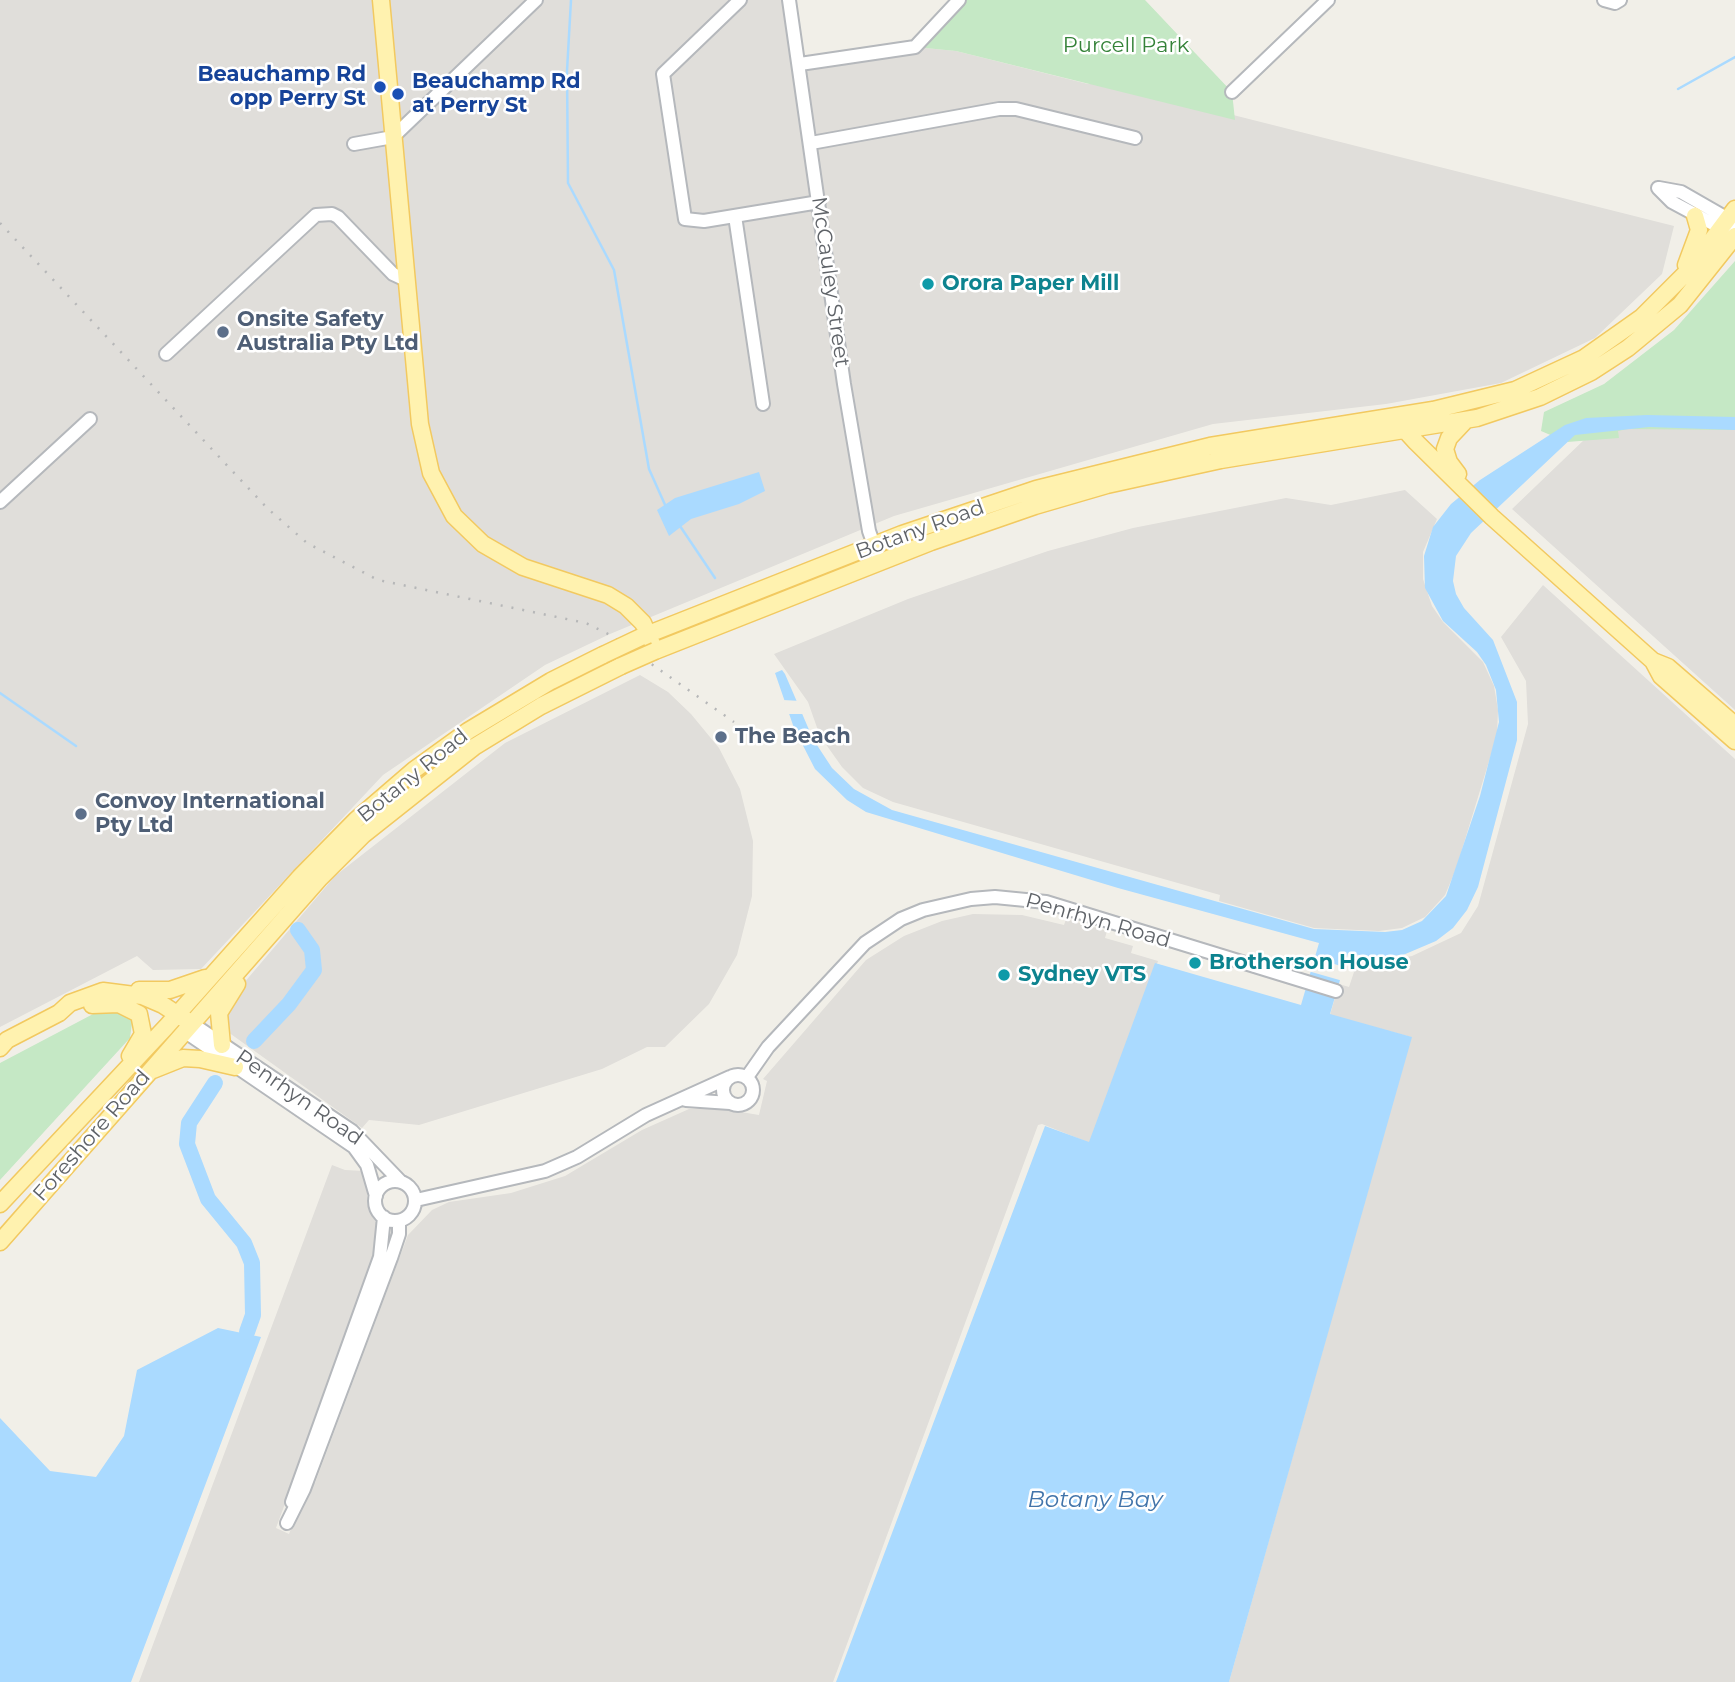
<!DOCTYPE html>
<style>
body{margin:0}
canvas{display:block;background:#f1efe8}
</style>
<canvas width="1735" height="1682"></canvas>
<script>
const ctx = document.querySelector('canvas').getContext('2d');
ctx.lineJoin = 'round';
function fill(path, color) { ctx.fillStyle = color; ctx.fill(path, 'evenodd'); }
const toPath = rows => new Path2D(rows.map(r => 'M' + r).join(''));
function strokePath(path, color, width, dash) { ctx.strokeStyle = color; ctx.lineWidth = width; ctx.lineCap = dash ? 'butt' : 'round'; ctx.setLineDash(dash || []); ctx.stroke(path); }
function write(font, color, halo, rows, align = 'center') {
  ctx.font = font + ' Montserrat,sans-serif'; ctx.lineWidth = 5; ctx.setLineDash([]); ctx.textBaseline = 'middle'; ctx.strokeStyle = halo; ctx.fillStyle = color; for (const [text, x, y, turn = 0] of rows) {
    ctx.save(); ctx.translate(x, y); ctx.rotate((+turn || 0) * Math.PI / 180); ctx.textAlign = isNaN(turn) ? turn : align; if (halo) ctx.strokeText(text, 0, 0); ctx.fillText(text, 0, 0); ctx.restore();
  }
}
fill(toPath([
 [0,0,789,0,800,63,915,47,956,51,1088,84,1106,83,1674,226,1662,274,1595,338,1501,383,1386,404,1213,424,894,516,610,634,545,665,383,775,201,969,153,970,137,956,0,1027],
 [1610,415,1735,415,1735,710,1512,509],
 [1405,490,1437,519,1423,552,1423,579,1432,606,1443,622,1483,662,1494,686,1498,710,1497,735,1456,869,1445,895,1425,917,1402,928,1379,931,1314,928,1219,901,1220,895,893,802,863,788,842,767,820,736,808,702,774,654,908,599,1048,551,1133,528,1286,498,1331,505],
 [1543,585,1735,759,1735,1682,1229,1682,1411,1037,1330,1015,1339,984,1349,987,1354,972,1350,970,1353,957,1348,954,1381,962,1412,956,1461,933,1478,906,1528,724,1526,681,1501,637],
 [640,675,668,692,691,714,719,748,740,789,753,841,752,896,737,955,709,1004,665,1047,647,1047,602,1069,419,1125,369,1120,362,1128,228,1032,226,1004,335,876,505,743],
 [973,914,1022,915,1064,925,1066,919,1107,931,1105,938,1133,946,1131,953,1158,961,1090,1143,1042,1124,1038,1125,833,1682,139,1682,332,1165,345,1170,364,1171,370,1212,377,1224,377,1254,276,1528,289,1534,309,1481,315,1483,408,1235,432,1210,449,1202,511,1193,565,1176,642,1130,689,1109,723,1109,759,1115,767,1081,763,1079,866,960,904,936,942,921]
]), '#e0deda');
fill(toPath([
 [959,0,1145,0,1232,92,1235,120,956,51,915,47],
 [1735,261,1735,430,1628,429,1618,431,1619,438,1567,442,1541,431,1544,412,1604,384,1674,330],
 [122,1007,135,1022,132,1023,130,1038,0,1180,0,1063,95,1013,95,1008]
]), '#c5e8c5');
fill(toPath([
 [1647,415,1735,417,1735,430,1649,427,1575,435,1471,533,1456,556,1453,581,1456,594,1464,608,1493,640,1517,702,1517,740,1478,887,1467,910,1453,928,1436,941,1403,955,1371,957,1348,953,1330,1014,1412,1037,1229,1682,836,1682,1045,1126,1089,1142,1155,963,1301,1005,1319,943,1118,888,866,812,847,800,815,769,794,728,775,673,782,670,785,674,813,739,832,768,854,789,892,810,1314,929,1385,932,1402,930,1422,921,1446,896,1480,796,1499,722,1496,690,1486,665,1477,652,1443,621,1425,588,1424,556,1433,527,1451,504,1480,480,1565,425,1586,418],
 [759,472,765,491,739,504,691,519,669,536,657,510,675,498],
 [218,1328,261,1337,131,1682,0,1682,0,1418,50,1471,96,1477,124,1436,137,1370]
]), '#aadaff');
fill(toPath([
 [783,700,801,701,806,714,787,714],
 [1312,957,1347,968,1343,981,1308,971]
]), '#f1efe8');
strokePath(toPath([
 [571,0,567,71,568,183,614,270,649,469,666,507],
 [1678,89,1735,57],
 [680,526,715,578],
 [0,693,76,746]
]), '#aadaff', 2.5);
strokePath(toPath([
 [254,1041,289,1004,314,970,312,950,298,930],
 [215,1083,189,1123,187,1144,208,1199,244,1243,252,1263,253,1315,247,1332]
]), '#aadaff', 16);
const minor = toPath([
 [740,0,663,74,685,219,704,221,819,202],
 [789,0,844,384,869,531,880,562],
 [1604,0,1615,3,1620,0],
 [800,64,915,47,959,0],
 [1232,92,1328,0],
 [811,143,999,109,1016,109,1135,138],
 [354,144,393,137,536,0],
 [1658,188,1672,202,1728,232],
 [1659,188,1681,192,1735,223],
 [735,216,763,404],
 [166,354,316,215,332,214,338,217,393,274,406,280],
 [0,502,90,419],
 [191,1023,352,1131,400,1181],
 [184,1031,354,1147,367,1165,376,1196],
 '723 1090a15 15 0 1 1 30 0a15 15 0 1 1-30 0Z',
 [747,1077,768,1047,865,943,901,919,923,910,971,899,995,897,1046,902,1336,991],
 [686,1100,730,1103],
 '375 1201a20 20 0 1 1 40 0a20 20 0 1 1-40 0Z',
 [416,1200,545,1171,577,1157,646,1115,730,1077],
 [292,1502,380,1257,384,1217],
 [287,1523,304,1489,391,1258,399,1234,399,1221]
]);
const major = toPath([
 [381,0,420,424,431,473,454,516,483,544,523,567,608,595,626,606,643,623,655,651,931,542,1035,506,1107,485,1221,460,1477,418,1540,397,1591,372,1628,348,1680,305,1735,236],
 [1686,265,1699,230,1695,216],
 [1405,424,1406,431,1416,442,1492,517,1653,661,1668,667,1735,725],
 [1458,474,1449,462,1445,449,1449,438,1465,421],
 [641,637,902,534,1036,489,1210,446,1433,410,1515,390,1584,358,1642,317,1691,268,1735,209],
 [1653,661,1661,676,1735,741],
 [139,990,170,990,205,978],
 [92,1005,119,1004,139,1014,143,1034,130,1056],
 [222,1045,219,1013,237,984],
 [0,1048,7,1040,59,1013,70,1003,103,991,142,996,163,1005,186,1020],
 [153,1070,183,1058,200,1059,235,1067],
 [0,1204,166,1027,300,877,356,820,414,770,468,731,551,681,603,655],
 [0,1242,320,878,363,835,474,747,541,706,621,666]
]);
strokePath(minor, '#b5b8bc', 16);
strokePath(major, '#f2c960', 19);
strokePath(minor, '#fff', 12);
strokePath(major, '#fff2af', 16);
strokePath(toPath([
 [0,223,267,508,307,543,378,580,586,623,610,635,734,722]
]), '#b6b7b8', 2.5, [2, 9]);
const majorBridge = toPath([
 [603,655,641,637],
 [621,666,655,651]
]);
strokePath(majorBridge, '#f2c960', 19, []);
strokePath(majorBridge, '#fff2af', 16);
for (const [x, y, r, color] of [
 [380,87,7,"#1a4fb4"],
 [398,94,7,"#1a4fb4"],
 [928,284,7,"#0f9aa8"],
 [223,332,7,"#5c6f8a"],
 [721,737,7,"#5c6f8a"],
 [81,814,7,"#5c6f8a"],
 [1195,963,7,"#0f9aa8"],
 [1004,975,7,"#0f9aa8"]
]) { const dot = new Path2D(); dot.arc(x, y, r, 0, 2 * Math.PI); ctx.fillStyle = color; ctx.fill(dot); strokePath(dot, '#fff', 2.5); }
write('21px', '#348238', '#fff', [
 ["Purcell Park",1126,46]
]);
write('bold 21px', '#164399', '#fff', [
 ["Beauchamp Rd",366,75],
 ["opp Perry St",366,99],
 ["Beauchamp Rd",412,82,"left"],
 ["at Perry St",412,106,"left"]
], 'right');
write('21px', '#5f6368', '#fff', [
 ["McCauley Street",830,282,82],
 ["Botany Road",920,530,-20],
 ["Botany Road",413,776,-39],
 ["Penrhyn Road",1098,921,16],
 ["Penrhyn Road",299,1098,35],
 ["Foreshore Road",92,1136,-49]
]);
write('bold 21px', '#0d838f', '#fff', [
 ["Orora Paper Mill",942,284],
 ["Brotherson House",1209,963],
 ["Sydney VTS",1018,975]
], 'left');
write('bold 21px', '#4e5e75', '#fff', [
 ["Onsite Safety",237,320],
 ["Australia Pty Ltd",237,344],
 ["The Beach",735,737],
 ["Convoy International",95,802],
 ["Pty Ltd",95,826]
], 'left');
write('italic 23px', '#4174aa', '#fff', [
 ["Botany Bay",1095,1500]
]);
</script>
